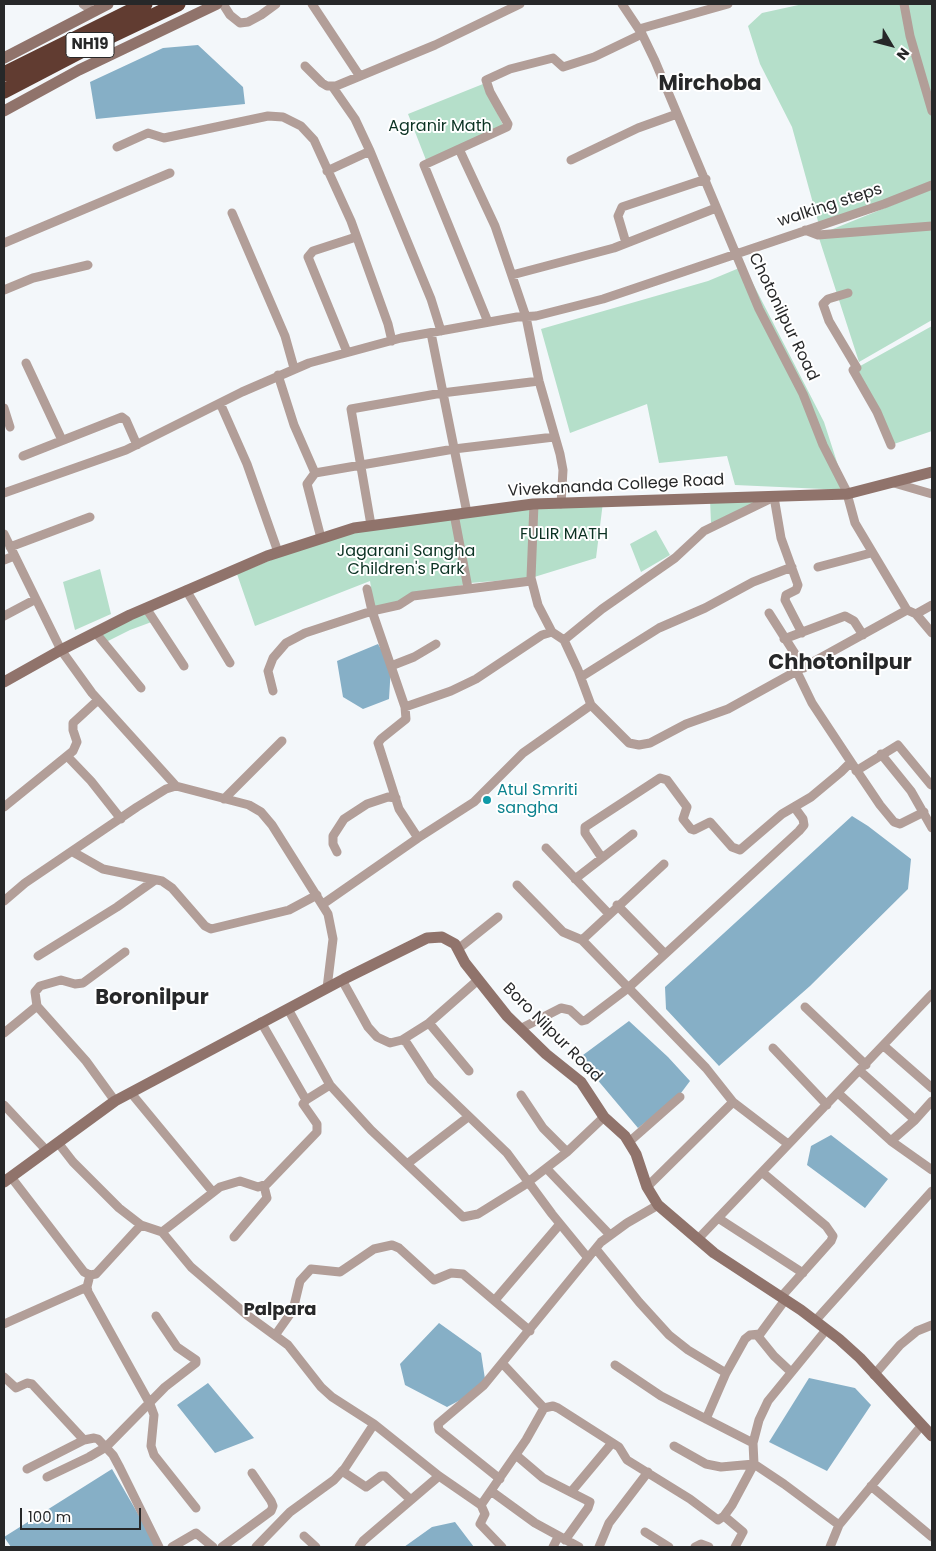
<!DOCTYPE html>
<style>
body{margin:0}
#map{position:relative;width:936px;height:1551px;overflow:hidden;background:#f3f7fa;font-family:Poppins,sans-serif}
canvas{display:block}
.frame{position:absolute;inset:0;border:5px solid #272829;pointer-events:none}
.north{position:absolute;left:866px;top:20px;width:50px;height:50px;-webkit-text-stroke:4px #fff;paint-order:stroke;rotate:127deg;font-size:14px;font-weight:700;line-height:20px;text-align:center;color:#272829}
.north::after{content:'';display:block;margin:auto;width:18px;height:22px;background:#272829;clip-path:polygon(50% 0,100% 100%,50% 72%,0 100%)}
.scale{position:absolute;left:20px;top:1508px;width:121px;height:22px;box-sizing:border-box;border:2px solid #272829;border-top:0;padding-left:6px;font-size:15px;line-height:18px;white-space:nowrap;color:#272829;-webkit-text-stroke:4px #fff;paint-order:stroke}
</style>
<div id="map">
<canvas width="936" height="1551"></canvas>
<div class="frame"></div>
<div class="north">N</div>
<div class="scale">100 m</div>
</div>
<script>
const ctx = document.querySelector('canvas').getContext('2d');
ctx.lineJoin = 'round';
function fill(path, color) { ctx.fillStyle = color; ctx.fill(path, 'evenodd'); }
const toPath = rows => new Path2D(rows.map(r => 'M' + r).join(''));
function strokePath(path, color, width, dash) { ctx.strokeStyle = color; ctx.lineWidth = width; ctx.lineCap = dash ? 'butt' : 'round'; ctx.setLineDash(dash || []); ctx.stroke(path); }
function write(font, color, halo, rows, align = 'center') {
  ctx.font = font + ' Poppins,sans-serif'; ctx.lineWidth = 4; ctx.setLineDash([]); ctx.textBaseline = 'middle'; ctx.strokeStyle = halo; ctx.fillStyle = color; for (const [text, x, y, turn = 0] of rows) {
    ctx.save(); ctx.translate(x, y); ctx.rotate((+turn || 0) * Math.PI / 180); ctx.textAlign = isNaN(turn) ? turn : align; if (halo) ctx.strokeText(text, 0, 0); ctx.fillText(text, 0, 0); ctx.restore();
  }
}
fill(toPath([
 [803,4,932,4,932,185,819,225,792,127,760,64,748,26,762,13],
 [483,84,503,125,426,160,408,114],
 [932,189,932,320,859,362,818,235],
 [744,266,824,422,846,490,735,485,727,456,659,463,647,404,570,433,541,329,708,281],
 [932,326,932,431,891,445,853,370],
 [710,499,763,499,711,523],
 [603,502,596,558,531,578,470,583,374,607,370,581,255,626,237,574,320,540,353,533,534,504],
 [656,530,670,555,641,572,630,544],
 [100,569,111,614,75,630,63,582],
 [151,609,157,620,130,630,106,642,99,633]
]), '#b5dfca');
fill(toPath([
 [198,45,243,87,245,104,96,119,90,82,163,48],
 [378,644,391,666,389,699,363,709,343,697,337,661],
 [852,816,868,826,911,859,908,889,810,986,719,1066,666,1009,665,987],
 [629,1021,668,1057,690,1081,678,1097,638,1128,579,1058],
 [831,1135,888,1179,865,1208,807,1165,811,1146],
 [439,1323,481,1353,485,1379,464,1398,447,1407,405,1385,400,1364],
 [809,1378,855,1388,871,1405,827,1471,769,1442],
 [208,1383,254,1438,215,1453,177,1405],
 [112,1469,152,1538,155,1547,11,1547,4,1537],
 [455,1522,474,1547,404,1547,432,1527]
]), '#86afc6');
strokePath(toPath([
 [83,4,93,11],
 [223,4,230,15,240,23,248,22,261,15,276,4],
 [312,4,359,75],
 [622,4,642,34,655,61,759,309,803,394,823,445,846,490,855,523,907,610,916,614,932,633],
 [904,4,910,36,932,111],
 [639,29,728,4],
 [305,66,322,83,327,86,336,86,435,45,520,4],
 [332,86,355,119,370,151,431,299,441,331],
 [117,147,148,133,164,138,268,116,283,117,301,126,314,140,351,221,388,324,392,341],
 [459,149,495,226,526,317,539,381,560,454,563,470,561,504],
 [571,160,638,128,677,114],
 [327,171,370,151],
 [232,213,285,336,294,368],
 [805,230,818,235,932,226],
 [4,243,170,173],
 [626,243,618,216,622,207,706,179],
 [512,275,614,248,716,208],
 [4,290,33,278,88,265],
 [848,293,828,299,823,304,829,321,857,368],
 [488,322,424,165,507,127,508,124,490,92,486,80,510,69,553,58,563,67,594,57,642,34],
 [431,333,467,513],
 [347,352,308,257,313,251,356,237],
 [26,363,62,440],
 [853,370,877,412,891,445],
 [278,375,294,425,315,473],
 [220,403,247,464,278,552],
 [4,408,10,427],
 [23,456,122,417,126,420,137,445],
 [894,483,932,494],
 [4,493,126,450,242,392,309,363,401,338,517,317,536,316,603,299,884,204,932,185],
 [534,504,531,578,538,605,552,632],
 [454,514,468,588],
 [371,525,351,409,442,393,539,381],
 [4,534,61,650,92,693,176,786,249,805,261,812,272,825,328,914,333,939,327,988],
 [321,538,307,484,315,473,454,449,554,437],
 [10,547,90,517],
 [4,560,14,556],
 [818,567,871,553],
 [367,589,372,611,405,707,451,691,476,679,542,635,552,632,564,640,578,670,591,705,629,743,639,745,650,743,686,724,728,709,907,610],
 [186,590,230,663],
 [146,608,184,666],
 [769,613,804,668],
 [916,614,932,605],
 [4,616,36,599],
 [95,632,141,688],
 [784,639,845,616,854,621,863,635],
 [564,640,602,609,675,558,704,531,774,497,781,538,798,585,796,590,786,595,785,600,802,633],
 [391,666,414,657,436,644],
 [581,677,659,628,705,608,753,582,792,567],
 [273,691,268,671,273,658,286,643,305,633,372,611,399,605,413,596,531,581],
 [405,707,406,719,381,739,378,743,399,809,418,838],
 [881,754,911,791,932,828],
 [68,757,91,781,121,819],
 [851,762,880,805,894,822,900,824,924,812],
 [856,771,898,745,931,785],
 [224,799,282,741],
 [4,807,73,751,77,742,73,730,73,723,98,700],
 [546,848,608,913],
 [73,852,103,869,162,881,172,888,205,926,211,929,289,910,317,895],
 [337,852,333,844,333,836,344,819,367,804,388,797,396,798],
 [602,858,585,833,585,827,660,778,667,780,687,807,683,819,691,829,694,830,710,822,732,847,740,850,782,814,811,797,841,772,851,762,812,703,797,672],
 [664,864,582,940,706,1068,733,1102,788,1144],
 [575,879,633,834],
 [517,885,563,932,582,940],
 [4,901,25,883,137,807,166,789,176,786],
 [323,904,418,838,474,802,523,753,591,705],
 [617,905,665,954],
 [458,949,498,917],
 [38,956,117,907,155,880],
 [342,980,368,1027,377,1037,390,1043,402,1040,406,1042,431,1080,507,1153,552,1214,588,1258],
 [37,1006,86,1061,115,1101],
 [805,1007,866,1065],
 [288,1009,330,1085],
 [261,1022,306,1100,330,1085,371,1130,463,1217,478,1214,523,1186,567,1152,604,1117],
 [429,1023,469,1071],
 [520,1029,561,1008,570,1010,582,1021,586,1020,627,989,799,831,804,825,803,819,795,808],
 [4,1033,37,1006,35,992,40,986,61,980,75,984,83,983,125,952],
 [402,1040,429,1023,478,980],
 [884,1046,932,1088],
 [773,1048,827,1105],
 [860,1071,915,1120],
 [131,1093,212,1191],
 [838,1093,891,1141,932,1170],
 [521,1095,543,1128,567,1152],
 [4,1105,47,1151],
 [891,1141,915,1120,932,1101],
 [629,1142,680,1097],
 [59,1144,73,1162,119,1208,141,1225,162,1232,191,1267,247,1315,288,1345,321,1387,332,1397,374,1424,439,1476,481,1505],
 [407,1164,468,1117],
 [547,1169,610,1235],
 [763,1173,826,1226,833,1236,831,1241,781,1297],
 [11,1177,84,1272,90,1275,96,1274,141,1225],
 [647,1187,733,1102],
 [718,1218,803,1273],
 [162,1232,220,1187,240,1181,258,1187,267,1184,317,1132,317,1124,303,1104,306,1100],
 [234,1237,267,1198,264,1186],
 [698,1239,932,994],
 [596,1249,639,1302,669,1335,688,1350,726,1373],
 [90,1275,87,1287,88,1292,150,1404,154,1415,151,1446,154,1455,196,1508],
 [495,1300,560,1224],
 [815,1321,932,1191],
 [4,1324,87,1287],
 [276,1334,293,1310,300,1281,311,1269,340,1272,374,1249,392,1245,399,1248,434,1280,451,1273,463,1274,530,1331],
 [757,1335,774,1356,791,1372],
 [502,1363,544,1408,553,1406,558,1408,619,1447,627,1460,690,1499,718,1520,724,1516,732,1505,754,1464,753,1443,759,1420,768,1401,826,1330],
 [615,1365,661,1396,753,1443],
 [874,1375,900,1345,917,1331,932,1325],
 [4,1377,16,1388,27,1383,32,1384,84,1440],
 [706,1419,726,1373,745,1339,750,1335,760,1334,785,1300],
 [674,1446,706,1464,721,1467,754,1464,784,1484,839,1525,922,1425],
 [516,1455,543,1478,590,1502,588,1508,565,1540],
 [27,1469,84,1440,94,1438,98,1439,113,1455,120,1468,159,1547],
 [342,1471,366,1487,381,1476,385,1476,411,1500],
 [47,1477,89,1457,106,1447,165,1387,196,1363,196,1360,177,1347,156,1316],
 [500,1479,439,1430,438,1424,484,1385,601,1242,627,1223,658,1205],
 [871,1486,932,1537],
 [491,1491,535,1523,579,1547],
 [571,1492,612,1443],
 [724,1516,743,1532,735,1547],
 [645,1532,669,1547],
 [304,1536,316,1547],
 [172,1547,196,1533,213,1547],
 [222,1547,271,1511,273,1506,271,1501,252,1473],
 [256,1547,290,1512,334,1480,345,1468,374,1424],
 [359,1547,363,1541,439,1476],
 [502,1547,480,1524,485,1514,481,1505,526,1440,544,1408],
 [553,1547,558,1537],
 [599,1547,609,1523,648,1472],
 [695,1547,701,1544,709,1547],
 [830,1547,839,1525]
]), '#b29e98', 9);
strokePath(toPath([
 [4,58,108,4],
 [4,111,79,70,217,4],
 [4,682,61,650,130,615,267,556,354,528,533,504,847,494,932,472],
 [4,1182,115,1101,344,979,427,938,442,937,455,944,465,963,507,1016,546,1054,581,1082,604,1117,625,1136,636,1154,647,1187,658,1205,714,1253,801,1310,839,1339,860,1358,932,1436]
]), '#90736b', 11);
strokePath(toPath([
 [4,74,145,4],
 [4,91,96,43,178,4]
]), '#613c31', 15);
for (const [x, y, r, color] of [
 [487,800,5,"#0f9aa8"]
]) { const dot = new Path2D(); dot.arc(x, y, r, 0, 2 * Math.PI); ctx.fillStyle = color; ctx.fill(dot); strokePath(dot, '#fff', 2); }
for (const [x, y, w] of [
 [90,45,48]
]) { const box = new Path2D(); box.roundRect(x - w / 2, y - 12.5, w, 25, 4); ctx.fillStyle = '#fff'; ctx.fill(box); strokePath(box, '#272829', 1); }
write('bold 15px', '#272829', null, [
 ["NH19",90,45]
]);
write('16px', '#0b3223', '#fff', [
 ["Agranir Math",440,127],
 ["FULIR MATH",564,535],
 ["Jagarani Sangha",406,552],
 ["Children's Park",406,570]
]);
write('16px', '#272829', '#fff', [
 ["walking steps",830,206,-18],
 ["Chotonilpur Road",783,317,64],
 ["Vivekananda College Road",616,486,-3],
 ["Boro Nilpur Road",552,1033,45]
]);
write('16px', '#0d838f', '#fff', [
 ["Atul Smriti",497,791],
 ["sangha",497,809]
], 'left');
write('bold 18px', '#272829', '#fff', [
 ["Palpara",280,1310]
]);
write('bold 21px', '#272829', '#fff', [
 ["Mirchoba",710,85],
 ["Chhotonilpur",840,664],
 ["Boronilpur",152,999]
]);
</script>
